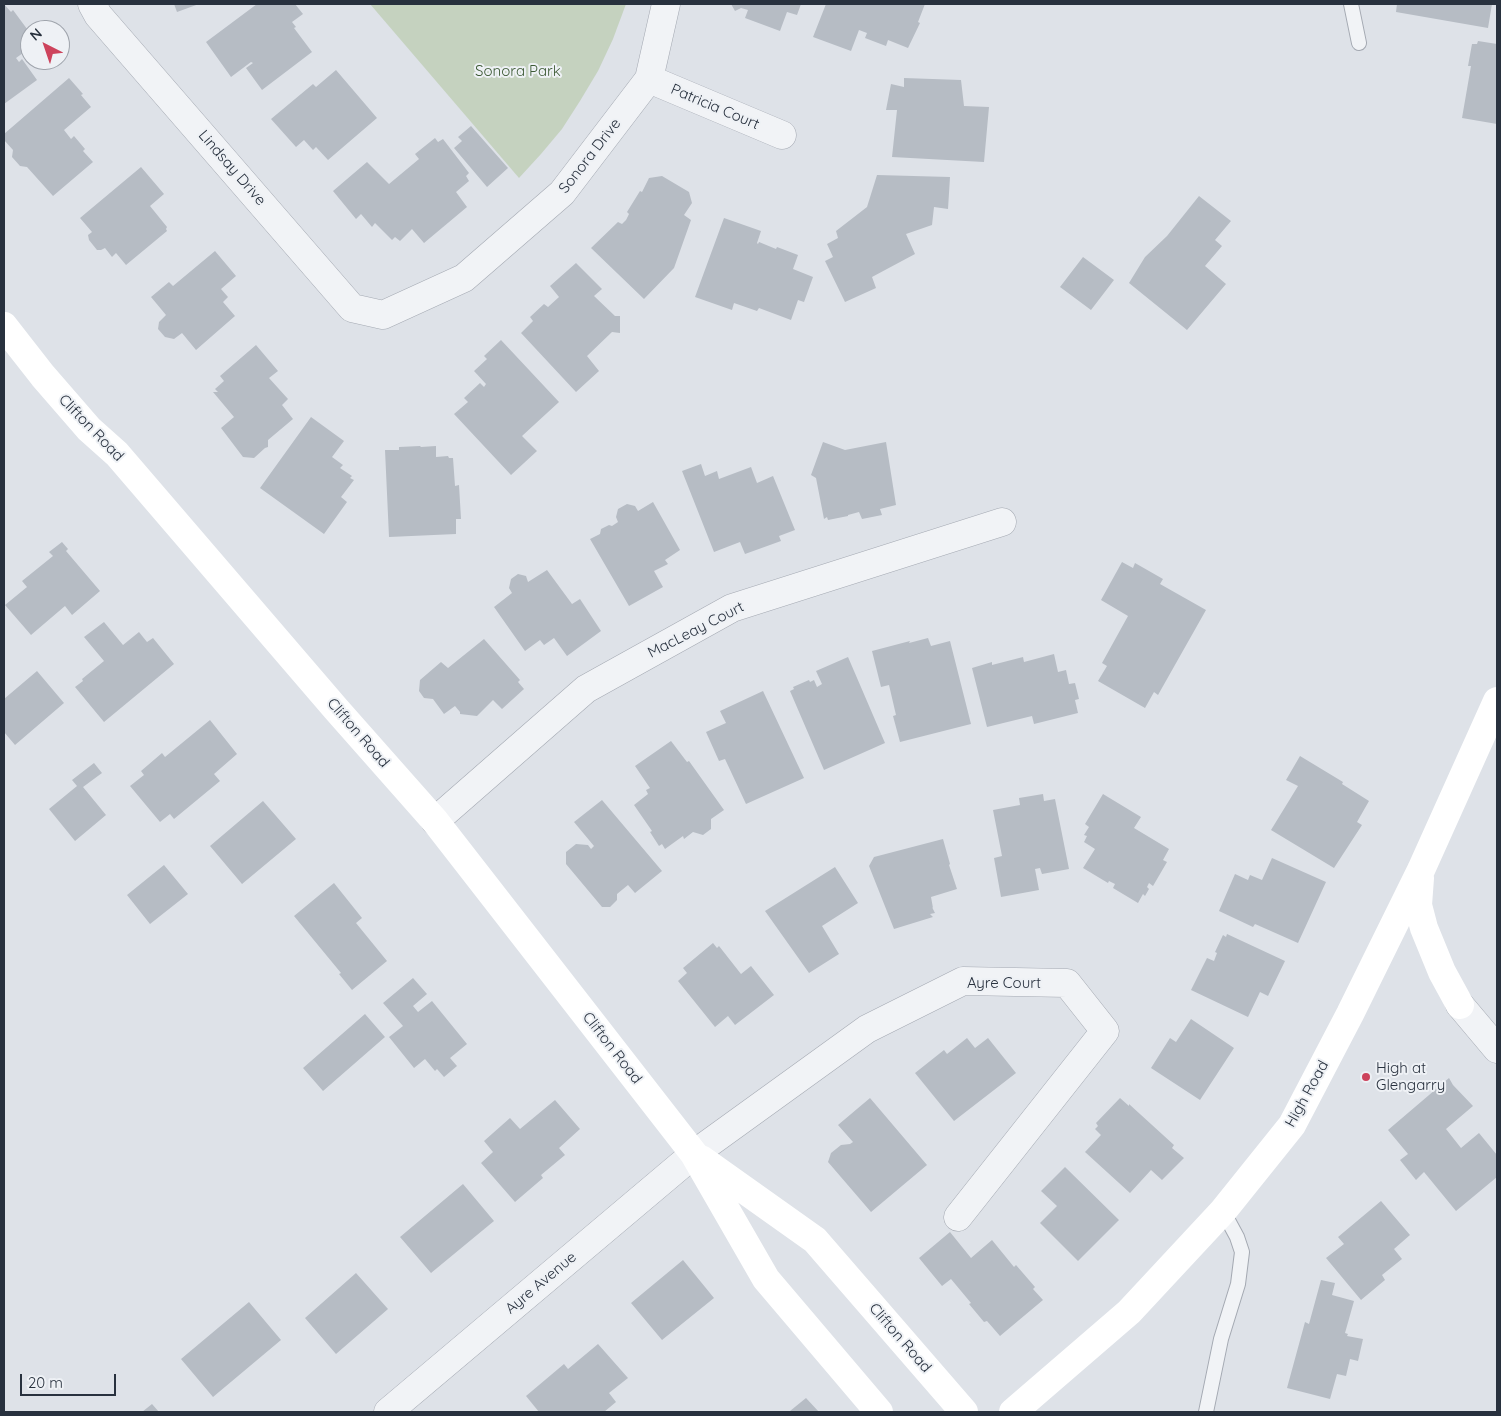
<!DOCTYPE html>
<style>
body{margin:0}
#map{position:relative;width:1501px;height:1416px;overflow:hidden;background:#dee2e8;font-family:Quicksand,sans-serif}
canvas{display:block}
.frame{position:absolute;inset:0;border:5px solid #28313e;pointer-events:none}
.north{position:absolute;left:20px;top:20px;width:50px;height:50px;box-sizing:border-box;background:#eef1f5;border:1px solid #9fa4ac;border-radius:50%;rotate:319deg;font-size:14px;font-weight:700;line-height:20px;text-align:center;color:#28313e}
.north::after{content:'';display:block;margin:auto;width:18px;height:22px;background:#cd435c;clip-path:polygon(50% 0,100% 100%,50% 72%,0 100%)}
.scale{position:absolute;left:20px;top:1374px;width:96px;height:22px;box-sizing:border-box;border:2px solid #28313e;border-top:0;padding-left:6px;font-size:15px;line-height:18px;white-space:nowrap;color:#28313e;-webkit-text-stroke:4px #eef1f5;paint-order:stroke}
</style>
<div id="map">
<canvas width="1501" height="1416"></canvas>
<div class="frame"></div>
<div class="north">N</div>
<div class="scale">20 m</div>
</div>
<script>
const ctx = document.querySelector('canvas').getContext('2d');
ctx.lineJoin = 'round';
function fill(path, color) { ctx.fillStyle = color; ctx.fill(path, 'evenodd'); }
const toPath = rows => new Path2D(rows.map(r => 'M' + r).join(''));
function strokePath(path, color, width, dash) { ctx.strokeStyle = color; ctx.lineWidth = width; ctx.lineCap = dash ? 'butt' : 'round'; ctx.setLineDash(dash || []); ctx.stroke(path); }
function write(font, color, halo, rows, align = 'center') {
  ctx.font = font + ' Quicksand,sans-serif'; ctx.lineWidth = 4; ctx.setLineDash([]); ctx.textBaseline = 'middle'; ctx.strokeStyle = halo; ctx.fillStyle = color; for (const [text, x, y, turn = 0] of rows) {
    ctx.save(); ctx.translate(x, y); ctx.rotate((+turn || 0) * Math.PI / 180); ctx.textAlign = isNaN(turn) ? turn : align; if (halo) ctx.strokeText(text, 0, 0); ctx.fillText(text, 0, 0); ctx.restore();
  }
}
fill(toPath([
 [370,4,626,4,613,39,598,71,580,101,562,129,541,154,519,178]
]), '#c5d2bf');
fill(toPath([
 [4,4,11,12,13,10,30,33,30,48,16,58,19,62,22,59,37,80,4,104],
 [174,4,199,4,177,12],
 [257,4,295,4,303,14,292,22,296,27,294,28,312,52,262,90,246,68,253,63,251,62,231,77,206,42],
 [731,4,801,4,797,15,787,12,780,31,745,18,748,10,741,8,735,11],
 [826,4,925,4,918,22,920,23,908,48,888,40,886,46,865,38,867,33,859,30,851,51,813,37],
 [1397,4,1492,4,1488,28,1396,12],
 [1478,41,1497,44,1497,124,1462,118,1471,66,1468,66,1472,44,1477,44],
 [336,70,377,118,328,160,316,147,313,150,304,140,296,147,271,119,313,84,316,87],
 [69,78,83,94,81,95,91,107,64,130,71,139,74,136,85,149,83,151,93,162,53,196,27,167,20,166,12,157,13,150,4,140,4,134],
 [904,78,961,80,964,106,989,107,984,162,892,157,897,110,886,110,891,84,904,87],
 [471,126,508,168,487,187,454,148,462,141,458,137],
 [435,138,438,142,443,139,469,173,466,176,469,181,456,192,467,207,424,243,412,229,400,241,395,237,392,240,375,223,372,227,361,214,356,219,333,191,367,162,389,184,419,159,415,154],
 [141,167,164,194,150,206,167,227,166,229,167,231,126,265,116,253,112,257,105,248,101,250,97,250,89,240,88,235,92,232,80,218],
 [877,175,950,177,948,209,934,207,932,225,906,234,915,254,872,277,876,288,845,302,825,261,833,257,827,244,838,238,836,231,867,207],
 [662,176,689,192,692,203,684,215,691,220,674,268,644,299,591,248,618,222,622,224,626,220,629,214,627,212,640,191,642,192,649,178],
 [1199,196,1231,221,1215,240,1222,246,1205,266,1226,284,1187,330,1129,283,1145,257,1167,236],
 [724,218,761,231,757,243,758,244,759,242,776,249,777,247,798,255,793,269,813,277,804,302,798,300,791,320,759,308,757,311,734,303,732,310,695,297],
 [215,251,236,276,221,289,228,297,223,302,235,316,196,350,182,333,174,339,165,337,158,329,159,322,166,315,151,297,169,282,173,286],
 [1083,257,1114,280,1091,310,1060,287],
 [576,263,602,289,594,296,615,316,620,316,620,333,612,332,587,356,599,371,576,392,521,333,533,321,530,317,544,304,548,307,559,297,550,286],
 [501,340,559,402,522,436,537,451,511,475,454,414,468,402,464,398,480,383,484,387,486,384,474,371,487,359,484,356],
 [256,345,278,371,269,378,288,399,282,405,293,419,268,440,268,447,265,448,254,458,243,457,221,428,234,417,213,392,218,392,215,389,224,381,220,376],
 [311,417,344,441,332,457,343,465,340,468,352,476,350,478,354,480,341,497,347,502,324,534,260,488],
 [823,442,845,450,886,442,896,505,880,509,882,515,862,519,859,512,848,515,848,516,828,520,827,517,824,519,816,478,811,475],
 [420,446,421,447,436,446,436,457,448,456,449,458,453,458,455,486,459,485,461,519,456,519,456,534,389,537,385,450,399,450,399,447],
 [701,464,705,476,717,471,719,479,751,467,757,483,773,476,795,530,779,536,781,541,745,554,740,542,714,552,682,471],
 [653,502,680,550,665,560,668,564,654,571,663,587,629,606,590,539,600,534,601,529,609,525,612,526,618,522,616,517,618,509,627,504,635,506,638,511],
 [62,542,68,549,66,551,100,591,72,615,65,606,31,635,5,605,27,587,22,581,53,556,49,552],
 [1122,562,1133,568,1135,563,1163,579,1160,584,1206,610,1158,695,1154,692,1145,708,1098,681,1107,666,1102,663,1128,616,1101,600],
 [547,570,572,604,580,599,601,631,567,656,554,638,544,645,540,640,525,651,494,607,512,593,509,588,511,579,518,574,526,576,528,582],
 [104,622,123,645,139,632,147,642,153,638,174,664,104,722,75,687,83,681,82,679,104,661,84,637],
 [928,638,931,646,950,641,971,724,900,742,893,716,896,715,889,685,881,687,872,651,910,641,909,643],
 [484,639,520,680,518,682,524,689,502,709,493,700,477,716,460,714,460,712,455,706,444,714,433,699,424,698,419,691,420,680,441,662,448,668],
 [1054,654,1058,672,1066,670,1069,684,1075,683,1079,699,1075,700,1078,713,1034,724,1032,716,987,727,972,668,992,662,992,665,1023,657,1024,662],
 [848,657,885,743,824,770,790,691,794,689,793,687,809,680,810,682,814,680,817,687,822,684,816,671],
 [37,671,64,703,15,745,4,732,4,699],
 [763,691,804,778,746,804,725,759,719,761,706,732,726,723,720,711],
 [210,720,237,754,214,774,220,781,174,819,170,814,160,822,130,786,144,775,141,771,162,753,165,757],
 [671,741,687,762,689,761,724,810,711,819,711,829,703,835,693,832,684,839,683,836,665,849,662,844,659,846,650,832,652,831,634,805,648,794,646,790,650,788,635,766],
 [1300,756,1343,782,1342,784,1369,801,1357,822,1362,825,1334,868,1271,830,1298,786,1286,780],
 [94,763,102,773,83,787,106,815,75,841,49,809,77,786,72,780],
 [1043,794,1044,801,1055,799,1069,869,1042,874,1040,868,1035,869,1039,890,1001,897,994,858,1002,856,993,810,1020,805,1019,798],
 [1103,794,1141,817,1134,828,1169,849,1163,860,1167,862,1153,886,1149,883,1147,887,1149,889,1145,896,1143,894,1138,903,1113,888,1115,884,1109,881,1108,883,1083,868,1095,849,1084,842,1087,836,1084,835,1089,827,1085,824],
 [602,800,662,871,635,893,628,885,617,894,617,900,610,907,602,907,566,864,566,852,576,844,588,845,591,849,594,846,574,822],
 [263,801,296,839,242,884,210,846],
 [943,839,950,864,949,865,957,889,931,897,933,908,932,907,935,913,930,914,933,917,894,929,869,866,874,857],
 [1272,858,1326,882,1298,943,1255,924,1253,927,1219,911,1235,874,1248,880,1250,875,1262,880],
 [164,865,188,894,150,924,127,895],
 [835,867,858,903,822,926,839,954,809,973,765,911],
 [334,883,362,918,356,923,387,961,352,990,339,974,341,973,294,916],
 [1227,934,1285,961,1268,996,1260,992,1248,1017,1191,990,1207,958,1214,961,1217,953,1215,952,1223,935,1226,937],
 [713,943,717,948,719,946,741,974,751,966,774,995,735,1025,728,1016,715,1027,678,981,687,973,683,968],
 [413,978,427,994,413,1006,418,1012,432,1001,467,1044,450,1058,457,1066,444,1077,437,1069,435,1071,425,1059,414,1068,389,1037,403,1026,383,1003],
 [365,1014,385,1037,323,1091,303,1068],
 [1191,1019,1234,1048,1200,1100,1151,1068,1170,1038,1176,1042],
 [967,1038,975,1048,988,1038,1016,1073,954,1121,915,1073,944,1050,947,1054],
 [1449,1078,1453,1085,1473,1106,1446,1129,1461,1148,1479,1133,1497,1155,1497,1177,1456,1211,1424,1172,1416,1180,1400,1160,1408,1154,1388,1130],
 [870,1098,927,1165,871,1212,828,1162,831,1153,841,1145,850,1144,853,1142,838,1125],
 [1120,1098,1129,1106,1129,1104,1174,1145,1172,1148,1184,1158,1162,1180,1151,1170,1130,1193,1085,1152,1101,1135,1095,1129,1098,1126,1096,1123],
 [555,1100,580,1129,559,1148,565,1155,541,1175,543,1178,515,1202,481,1163,493,1152,484,1141,510,1118,520,1129],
 [1065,1167,1119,1220,1078,1261,1040,1223,1057,1206,1041,1191],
 [463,1184,494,1221,431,1273,400,1237],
 [1381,1201,1410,1235,1394,1249,1402,1259,1382,1275,1385,1280,1361,1300,1326,1258,1344,1244,1338,1237],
 [950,1232,971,1258,992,1240,1014,1267,1016,1265,1035,1287,1033,1289,1043,1300,1000,1336,987,1321,984,1322,969,1304,971,1303,951,1279,942,1286,919,1258],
 [683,1260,714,1298,662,1340,631,1303],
 [356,1273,388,1309,336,1354,305,1318],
 [1321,1280,1335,1283,1332,1295,1354,1301,1345,1333,1348,1334,1347,1336,1363,1339,1358,1361,1350,1359,1346,1376,1337,1374,1330,1399,1287,1388,1305,1322,1309,1324],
 [249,1302,281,1340,213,1397,181,1359],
 [598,1344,628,1378,609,1393,616,1402,604,1412,539,1412,526,1396,564,1364,568,1369],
 [806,1398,819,1412,791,1412,790,1411],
 [152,1404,159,1412,142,1412]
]), '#b6bcc4');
const service = toPath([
 [1351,4,1359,43],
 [1206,1412,1221,1339,1238,1284,1242,1252,1237,1237,1223,1211]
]);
const minor = toPath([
 [92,4,98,15,352,308,383,315,464,278,562,193,649,79,666,4],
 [649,79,782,135],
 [435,821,586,689,732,608,1002,522],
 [1460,1005,1497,1049],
 [388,1412,694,1154,867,1029,963,981,1067,983,1105,1031,958,1217]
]);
strokePath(service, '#a4a9b2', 16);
strokePath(minor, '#a4a9b2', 29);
strokePath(service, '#f1f3f6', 14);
strokePath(minor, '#f1f3f6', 28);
strokePath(toPath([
 [4,326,43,376,89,429,117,454,336,709,435,821,694,1154,766,1279,879,1412],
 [1420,878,1418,905,1424,928,1442,972,1460,1005],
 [701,1159,815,1240,964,1412],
 [1013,1412,1129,1312,1223,1211,1292,1125,1350,1014,1421,870,1497,701]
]), '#fff', 28);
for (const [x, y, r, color] of [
 [1366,1077,5,"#cd435c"]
]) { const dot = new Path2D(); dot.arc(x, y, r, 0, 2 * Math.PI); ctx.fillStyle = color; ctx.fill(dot); strokePath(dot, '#eef1f5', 2); }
write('15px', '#3d5a35', '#eef1f5', [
 ["Sonora Park",518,71]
]);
write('15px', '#28313e', '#eef1f5', [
 ["Patricia Court",715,107,23],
 ["Sonora Drive",590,156,-52],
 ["Lindsay Drive",232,168,49],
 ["Clifton Road",91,428,46],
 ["MacLeay Court",696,630,-27],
 ["Clifton Road",358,733,49],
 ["Ayre Court",1004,983],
 ["Clifton Road",612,1048,52],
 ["High Road",1307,1094,-61],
 ["Ayre Avenue",541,1283,-40],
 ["Clifton Road",900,1338,49]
]);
write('15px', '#28313e', '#eef1f5', [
 ["High at",1376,1068],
 ["Glengarry",1376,1085]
], 'left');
</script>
